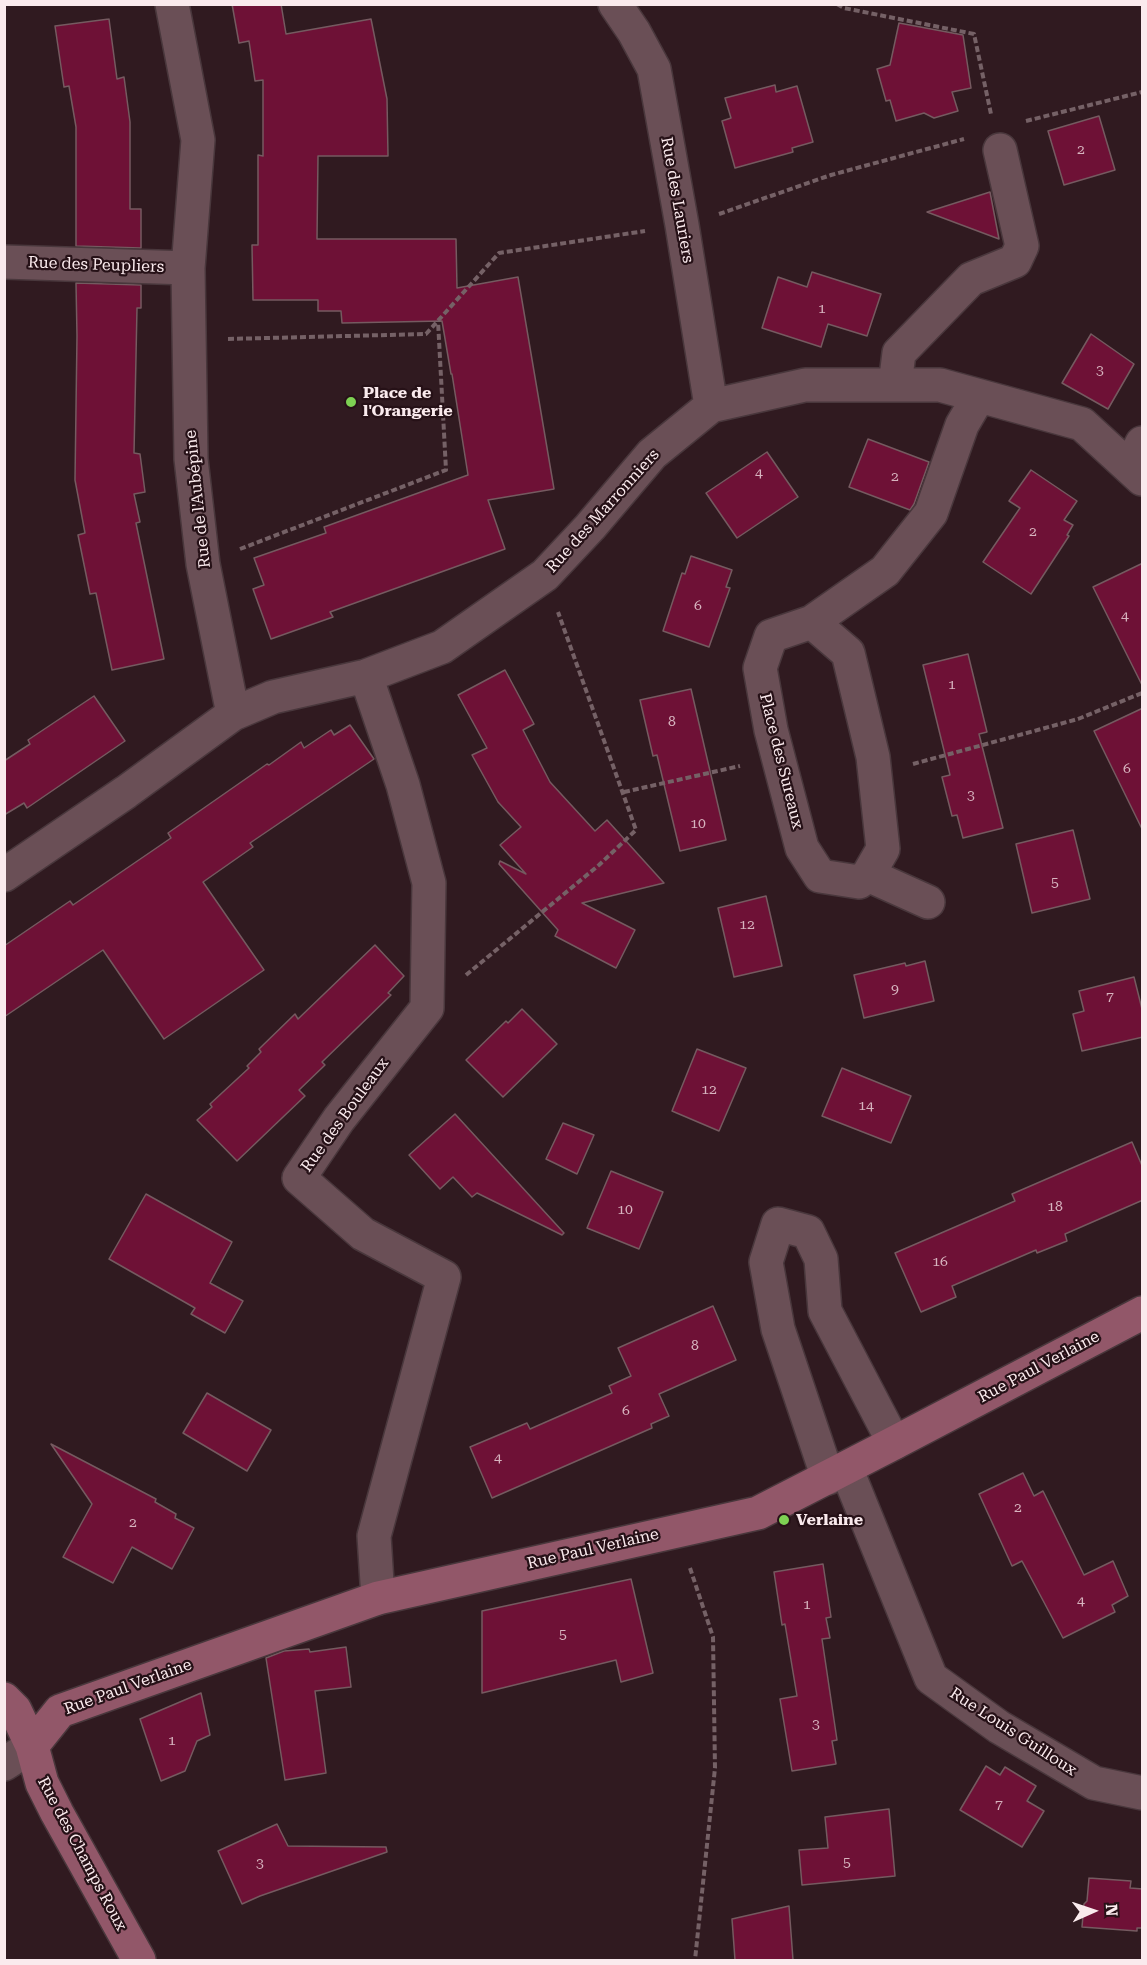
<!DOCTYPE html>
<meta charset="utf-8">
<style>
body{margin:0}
#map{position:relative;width:1147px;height:1965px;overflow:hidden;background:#301a20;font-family:"Roboto Serif",serif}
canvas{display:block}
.frame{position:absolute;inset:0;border:6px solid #faeaed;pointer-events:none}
.north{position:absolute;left:1063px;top:1881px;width:60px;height:60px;-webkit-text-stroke:4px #261117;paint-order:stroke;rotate:87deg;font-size:16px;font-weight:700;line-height:24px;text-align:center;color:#faeaed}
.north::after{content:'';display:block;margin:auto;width:21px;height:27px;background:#faeaed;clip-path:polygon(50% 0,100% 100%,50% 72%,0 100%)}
</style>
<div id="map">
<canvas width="1147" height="1965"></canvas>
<div class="frame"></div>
<div class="north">N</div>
</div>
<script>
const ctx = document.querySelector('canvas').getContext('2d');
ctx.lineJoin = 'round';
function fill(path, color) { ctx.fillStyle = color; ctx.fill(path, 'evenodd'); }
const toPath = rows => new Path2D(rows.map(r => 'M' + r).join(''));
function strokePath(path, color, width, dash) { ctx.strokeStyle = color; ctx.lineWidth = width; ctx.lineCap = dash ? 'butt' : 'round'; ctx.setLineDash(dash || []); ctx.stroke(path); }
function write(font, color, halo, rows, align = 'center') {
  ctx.font = font + ' "Roboto Serif",serif'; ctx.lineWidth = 4.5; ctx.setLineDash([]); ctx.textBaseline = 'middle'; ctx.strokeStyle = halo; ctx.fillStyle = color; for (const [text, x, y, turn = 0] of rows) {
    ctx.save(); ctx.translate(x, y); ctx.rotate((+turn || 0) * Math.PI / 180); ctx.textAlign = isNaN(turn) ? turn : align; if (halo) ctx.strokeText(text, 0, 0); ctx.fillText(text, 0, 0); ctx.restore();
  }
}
const building = toPath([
 [232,4,281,4,286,34,371,19,387,99,388,156,318,156,317,239,456,239,457,288,518,277,554,489,488,500,505,549,330,612,333,617,271,639,253,589,264,585,254,558,326,533,324,527,468,475,452,374,451,374,442,321,342,323,341,311,318,311,318,300,253,300,252,245,258,245,258,155,263,156,263,80,255,81,249,41,239,43,232,4],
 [109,19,117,79,124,77,130,122,130,209,141,209,141,248,76,246,76,127,69,86,64,87,55,26,109,19],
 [899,23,963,35,971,88,952,92,958,111,934,118,924,113,896,121,890,100,886,101,877,69,890,65,899,23],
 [775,85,776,92,797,86,813,142,792,148,793,152,735,168,722,121,731,118,725,98,775,85],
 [1099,116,1115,170,1064,185,1048,131,1099,116],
 [990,192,999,239,927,212,990,192],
 [812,272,881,294,867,336,828,324,821,347,762,328,778,277,807,287,812,272],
 [76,283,141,285,141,308,137,308,134,453,140,454,145,492,134,494,140,522,136,523,164,659,112,670,96,593,90,594,78,535,85,533,75,480,77,336,76,283],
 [1091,334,1134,364,1108,409,1062,383,1091,334],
 [868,439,929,462,914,504,910,510,849,487,868,439],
 [767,452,798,497,737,538,706,493,767,452],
 [1031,470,1077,501,1064,520,1073,525,1067,535,1069,536,1031,594,983,562,1020,508,1009,501,1031,470],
 [691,556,732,570,726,587,730,588,709,647,663,631,682,573,685,574,691,556],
 [1143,563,1143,687,1093,587,1143,563],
 [968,654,987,732,979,734,1003,828,963,838,957,815,952,816,942,777,950,775,923,665,968,654],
 [505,670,534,724,523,730,550,782,595,831,607,820,664,883,582,903,635,930,616,968,555,936,558,930,499,864,500,861,526,874,500,845,521,827,498,802,472,755,487,748,458,695,505,670],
 [691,689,726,840,680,851,657,755,653,756,640,700,691,689],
 [94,696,125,741,27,808,24,803,4,815,4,761,30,744,28,740,94,696],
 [1143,708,1143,831,1094,731,1143,708],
 [350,725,374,759,250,843,253,847,203,882,264,970,164,1039,103,950,4,1017,4,946,70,901,73,905,171,838,168,833,267,764,269,765,301,742,304,748,331,730,334,735,350,725],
 [1073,830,1090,899,1032,913,1016,844,1073,830],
 [766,896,782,966,734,977,718,908,766,896],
 [375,945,404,976,388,993,391,995,322,1062,325,1065,299,1090,305,1096,237,1161,197,1120,212,1107,210,1104,249,1068,247,1066,261,1052,259,1049,295,1014,298,1019,375,945],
 [925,961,934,1001,864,1018,854,975,905,963,906,966,925,961],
 [1134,977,1143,1013,1143,1037,1082,1051,1073,1014,1084,1011,1079,991,1134,977],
 [522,1009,557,1044,503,1097,466,1060,506,1021,508,1023,522,1009],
 [697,1049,746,1068,719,1131,672,1111,697,1049],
 [842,1068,911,1096,891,1143,822,1116,842,1068],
 [455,1114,564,1233,562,1235,477,1193,472,1197,453,1177,440,1189,409,1155,455,1114],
 [563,1123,594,1135,577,1174,546,1159,563,1123],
 [1132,1142,1143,1168,1143,1200,1065,1234,1067,1241,1037,1253,1036,1250,952,1286,956,1297,921,1312,895,1253,1015,1201,1012,1194,1132,1142],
 [611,1171,663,1192,639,1249,587,1228,611,1171],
 [146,1194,232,1242,210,1283,243,1301,225,1333,191,1314,195,1308,109,1259,146,1194],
 [713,1306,736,1360,659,1394,669,1416,651,1424,652,1428,492,1498,470,1447,527,1423,530,1429,612,1393,609,1386,631,1376,618,1348,713,1306],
 [207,1393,271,1430,247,1471,183,1433,207,1393],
 [51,1444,156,1499,155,1502,176,1514,175,1518,194,1528,172,1569,132,1547,113,1583,63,1557,92,1504,51,1444],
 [1023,1473,1034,1496,1043,1491,1084,1575,1113,1561,1128,1596,1112,1605,1115,1612,1063,1638,1022,1561,1012,1566,979,1494,1023,1473],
 [823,1564,831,1617,826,1618,830,1638,822,1639,837,1740,832,1741,836,1764,792,1771,780,1699,797,1696,785,1624,782,1625,774,1572,823,1564],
 [631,1579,653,1673,621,1682,616,1660,482,1693,482,1611,631,1579],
 [346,1647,351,1687,315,1691,326,1773,285,1780,266,1658,284,1651,309,1649,310,1652,346,1647],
 [201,1693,210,1735,197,1741,185,1771,161,1781,140,1719,201,1693],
 [986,1766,1000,1775,1005,1767,1036,1786,1027,1801,1044,1811,1022,1847,960,1810,986,1766],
 [889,1809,895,1876,802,1885,799,1850,828,1848,825,1817,889,1809],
 [277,1824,288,1846,386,1847,387,1852,260,1896,242,1904,218,1851,277,1824],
 [1089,1878,1131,1881,1130,1888,1143,1889,1143,1928,1137,1928,1137,1931,1082,1927,1084,1904,1087,1901,1089,1878],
 [789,1906,793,1960,735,1960,732,1919,789,1906]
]);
fill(building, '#6e1136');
strokePath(building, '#755a60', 1.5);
const street = toPath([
 [615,4,634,32,654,69,682,225,711,406],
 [4,262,188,268],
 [895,385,899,353,971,279,1015,261,1022,246,1000,150],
 [1130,467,1142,443],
 [812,622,771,636,760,668,771,730,802,848,820,876,859,882,868,875,883,849,873,757,848,653,812,622,885,571,931,513,962,425,979,396],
 [366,676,403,785,429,883,427,1008,339,1119,299,1178,363,1234,444,1277,374,1536,378,1598],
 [233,714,273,697,366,676,442,647,545,575,590,527,652,454,711,406,805,385,940,385,1082,424,1142,479],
 [4,875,126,792,233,714,203,564,191,459,188,268,198,140,172,4],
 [868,875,928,902],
 [846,1468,931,1678,999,1727,1094,1783,1142,1793],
 [828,1478,778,1329,766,1262,778,1224,808,1232,821,1259,825,1311,894,1443],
 [4,1764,32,1746]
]);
const secondary = toPath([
 [4,1699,15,1710,32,1746,42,1783,57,1813,139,1960],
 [32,1746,60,1711,378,1598,758,1513,894,1443,1142,1313]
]);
strokePath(street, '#49373c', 36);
strokePath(secondary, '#49373c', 36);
strokePath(toPath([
 [837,4,844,8,974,34,991,114],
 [1026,121,1142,92],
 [719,214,831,175,964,139],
 [228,339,426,334,499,253,645,231],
 [240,549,446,470,438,321],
 [913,764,1078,719,1142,693],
 [624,792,740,766],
 [466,975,599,865,636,830,558,612],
 [690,1568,713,1637,715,1768,695,1960]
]), '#756166', 4, [6, 3]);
strokePath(street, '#6a4f56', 33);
strokePath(secondary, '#925769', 33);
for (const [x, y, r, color] of [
 [351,402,6,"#7ed153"],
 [784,1520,6,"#7ed153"]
]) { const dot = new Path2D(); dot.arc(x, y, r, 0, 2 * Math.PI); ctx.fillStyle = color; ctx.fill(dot); strokePath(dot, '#261117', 2); }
write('14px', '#d7b4bf', null, [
 ["2",1081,150],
 ["1",822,309],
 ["3",1100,371],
 ["4",759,473],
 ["2",895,477],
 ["2",1033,532],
 ["6",698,606],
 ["4",1125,616],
 ["1",952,685],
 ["8",672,722],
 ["6",1127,769],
 ["3",971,796],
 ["10",698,824],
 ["5",1055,883],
 ["12",747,925],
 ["9",895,990],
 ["7",1110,997],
 ["12",709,1090],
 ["14",866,1106],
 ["18",1055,1207],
 ["10",625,1210],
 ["16",940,1262],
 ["8",695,1346],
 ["6",626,1411],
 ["4",498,1458],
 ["2",1018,1508],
 ["2",133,1523],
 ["4",1081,1601],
 ["1",807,1605],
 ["5",563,1635],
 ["3",816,1725],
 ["1",172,1741],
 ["7",999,1805],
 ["5",847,1863],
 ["3",260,1864]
]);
write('16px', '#faeaed', '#261117', [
 ["Rue des Lauriers",677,200,80],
 ["Rue des Peupliers",96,265,2],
 ["Rue de l'Aubépine",198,499,-96],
 ["Rue des Marronniers",603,511,-48],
 ["Place des Sureaux",781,761,76],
 ["Rue des Bouleaux",345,1115,-54],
 ["Rue Paul Verlaine",1039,1367,-28],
 ["Rue Paul Verlaine",593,1549,-13],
 ["Rue Paul Verlaine",128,1687,-20],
 ["Rue Louis Guilloux",1013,1732,33],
 ["Rue des Champs Roux",82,1854,62]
]);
write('bold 16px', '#faeaed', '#261117', [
 ["Place de",363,393],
 ["l'Orangerie",363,411],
 ["Verlaine",796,1520]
], 'left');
</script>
